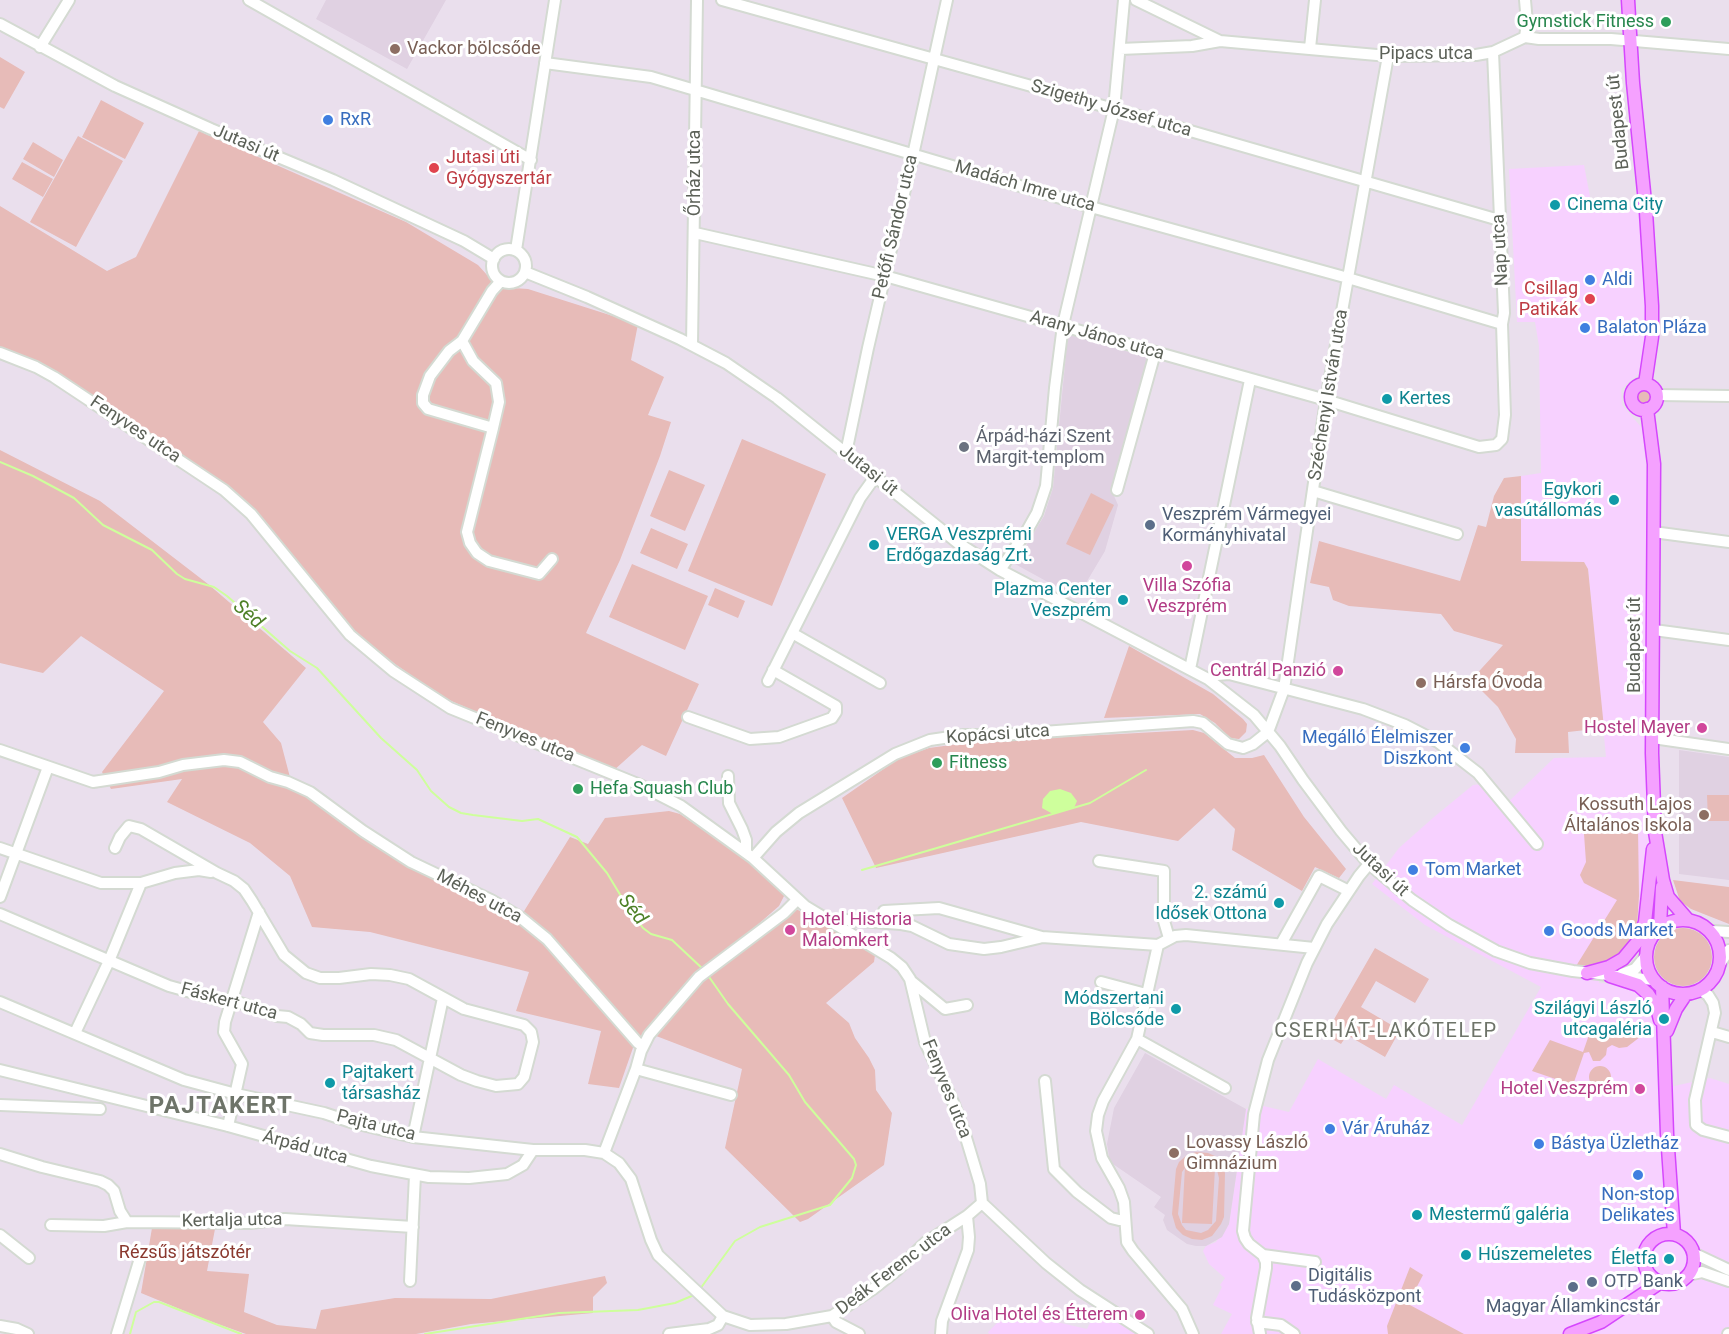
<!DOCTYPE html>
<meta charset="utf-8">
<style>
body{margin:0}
canvas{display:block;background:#eadfed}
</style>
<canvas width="1729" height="1334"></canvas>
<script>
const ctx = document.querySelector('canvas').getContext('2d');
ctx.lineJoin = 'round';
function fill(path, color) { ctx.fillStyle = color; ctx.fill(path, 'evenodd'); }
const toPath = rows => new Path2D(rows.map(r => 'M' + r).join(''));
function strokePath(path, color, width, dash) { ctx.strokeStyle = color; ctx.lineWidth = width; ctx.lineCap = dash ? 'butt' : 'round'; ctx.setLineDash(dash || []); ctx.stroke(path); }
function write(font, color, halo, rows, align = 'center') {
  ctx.font = font + ' Roboto,sans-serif'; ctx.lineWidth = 6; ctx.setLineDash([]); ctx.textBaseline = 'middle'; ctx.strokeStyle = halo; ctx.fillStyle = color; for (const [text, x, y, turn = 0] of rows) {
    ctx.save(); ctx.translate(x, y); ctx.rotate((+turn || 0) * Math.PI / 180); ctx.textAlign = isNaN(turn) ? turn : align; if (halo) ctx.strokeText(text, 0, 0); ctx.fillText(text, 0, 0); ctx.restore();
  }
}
fill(toPath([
 [1584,165,1592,207,1640,205,1647,312,1645,353,1638,374,1621,389,1622,405,1642,428,1648,484,1650,628,1648,860,1641,908,1630,928,1597,957,1599,983,1636,986,1658,1017,1661,1089,1710,1078,1729,1084,1729,1334,1221,1334,1232,1314,1213,1305,1222,1287,1220,1285,1225,1278,1209,1264,1203,1251,1206,1246,1216,1242,1229,1224,1246,1109,1259,1105,1289,1112,1318,1059,1386,1099,1394,1085,1462,1125,1541,987,1425,925,1372,884,1399,848,1434,817,1473,785,1484,784,1503,807,1554,758,1606,757,1588,569,1584,562,1521,561,1521,476,1541,473,1539,346,1535,322,1517,322,1509,169],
 [1098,1307,1145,1334,989,1334,988,1332,998,1322,1013,1312,1087,1329]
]), '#f7d1ff');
fill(toPath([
 [326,0,446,0,407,69,316,19],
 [1068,334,1149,358,1111,489,1118,505,1105,551,1077,598,1015,564,1044,516,1053,488],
 [1679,750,1729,757,1729,880,1679,874],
 [1145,1053,1246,1109,1229,1224,1222,1237,1206,1246,1196,1246,1187,1244,1167,1230,1163,1220,1165,1215,1154,1207,1161,1197,1110,1162,1107,1144,1114,1108]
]), '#e0d1e2');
fill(toPath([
 [0,57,25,72,4,109,0,107],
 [101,100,144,123,125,159,82,137],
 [199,131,406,222,478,265,498,287,528,289,638,324,631,360,664,377,648,415,671,422,660,456,620,560,586,633,699,684,666,756,642,745,613,771,442,697,361,640,265,530,202,472,43,365,0,347,0,206,107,271,136,257],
 [78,136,123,161,76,247,30,222],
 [33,142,63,160,54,177,23,159],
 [22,162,53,179,43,197,12,179],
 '1631 397a13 13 0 1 1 26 0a13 13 0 1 1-26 0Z',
 [742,439,826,474,772,606,688,571],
 [0,450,100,501,208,584,306,668,263,722,281,743,292,785,363,834,521,916,570,837,588,844,605,818,669,811,680,814,751,863,785,894,779,906,746,935,751,944,796,909,837,930,875,955,874,962,826,1003,849,1023,855,1038,869,1058,875,1070,876,1090,892,1113,884,1165,808,1219,800,1222,725,1148,742,1069,651,1034,635,1042,619,1088,588,1084,601,1031,516,1011,529,972,370,932,312,927,290,876,250,843,167,802,182,779,111,789,102,772,164,691,81,636,43,673,0,663],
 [669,470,705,485,685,531,650,516],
 [1521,476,1521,561,1584,562,1588,569,1604,728,1568,732,1569,753,1515,753,1516,739,1498,707,1471,680,1503,645,1454,631,1441,614,1349,606,1333,600,1329,587,1310,583,1319,541,1460,581,1478,525,1486,527,1494,496,1504,478],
 [1091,493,1114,505,1090,555,1066,544],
 [651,528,688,544,677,569,640,553],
 [632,564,708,596,685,650,609,617],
 [715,588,745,601,738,618,708,605],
 [1129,646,1213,694,1243,719,1247,724,1246,732,1239,739,1230,738,1215,723,1200,714,1104,718],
 [1193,730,1204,733,1235,758,1252,758,1264,755,1304,817,1346,869,1339,878,1315,867,1302,891,1232,850,1235,829,1214,808,1178,841,1081,822,876,868,842,798,898,759,929,748,973,742],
 [1707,795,1729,795,1729,821,1708,821],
 [1638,828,1639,896,1637,926,1616,963,1573,971,1617,900,1584,883,1580,875,1586,862,1584,834],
 [1673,880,1729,887,1729,924,1691,909,1680,901],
 '1654 957a29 29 0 1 1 58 0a29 29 0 1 1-58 0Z',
 [1375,948,1429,979,1415,1003,1376,981,1361,1007,1400,1030,1385,1057,1347,1035,1341,1044,1325,1035],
 [1589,1026,1640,1037,1627,1047,1619,1048,1612,1045,1607,1048,1606,1055,1600,1061,1593,1061,1589,1052,1584,1053,1573,1085,1532,1071,1550,1040,1583,1052,1590,1032,1588,1031],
 '1589 1077a11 11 0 1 1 22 0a11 11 0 1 1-22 0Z',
 [1196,1152,1208,1153,1215,1156,1221,1163,1225,1173,1224,1217,1221,1224,1212,1236,1202,1240,1192,1239,1183,1235,1176,1228,1172,1214,1176,1169,1179,1162,1187,1155],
 [1197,1158,1211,1162,1216,1166,1219,1178,1216,1221,1208,1230,1201,1233,1186,1230,1182,1225,1178,1214,1182,1172,1190,1161],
 [1185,1166,1215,1168,1212,1224,1182,1223],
 [152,1228,215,1229,207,1271,249,1274,244,1312,277,1325,316,1329,321,1310,395,1298,491,1299,605,1276,607,1283,593,1297,593,1313,471,1324,416,1334,246,1334,204,1319,141,1293],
 [1410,1267,1423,1275,1408,1304,1464,1334,1388,1334,1387,1326]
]), '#e7bbb8');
fill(toPath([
 [1060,789,1071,793,1077,801,1074,808,1053,814,1042,808,1043,799,1050,791]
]), '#ceff9c');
strokePath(toPath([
 [0,462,33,476,74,498,103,525,152,550,177,574,185,579,214,587,227,596,290,651,317,668,381,738,417,770,431,791,449,807,461,813,473,815,522,821,538,819,577,837,607,873,630,911,643,928,651,934,672,940,704,970],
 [862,870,1090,803,1146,770],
 [700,1289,735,1241,760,1227,830,1205,852,1178,856,1165,854,1159,805,1102,789,1075,728,1004,707,974],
 [130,1334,136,1312,154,1302,159,1302,241,1334],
 [425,1334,559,1313,638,1310,675,1303,694,1295]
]), '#ceff9c', 2);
const minor = toPath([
 [249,0,531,160],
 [722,0,1114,109,1499,220],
 [1136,0,1220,41,1388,56,1476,55,1493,52,1525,37,1539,39,1611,39,1729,49],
 [1525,0,1527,23,1525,37],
 [0,24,115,86,211,129,333,180,464,241,494,259],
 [40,47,69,0],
 [1310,48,1315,0],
 [1120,49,1192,46,1220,41],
 [545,63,651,77,1091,207,1348,278,1502,324],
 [695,233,885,276,1326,400,1479,447,1496,445,1502,439,1505,415,1502,324,1504,313,1493,52],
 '492 266a17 17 0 1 1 34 0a17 17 0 1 1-34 0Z',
 [516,250,555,0],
 [525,272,587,297,680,339,726,363,777,398,958,543,1000,570,1208,679,1254,715,1280,746,1303,780,1341,831,1369,864,1412,900,1449,925,1496,951,1530,963,1573,971,1653,980],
 [501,281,492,291,462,341,449,351,430,376,423,395,423,403,428,409,493,428,467,532,470,543,477,553,489,561,539,574,552,559],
 [462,341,473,361,496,383,499,402,493,428],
 [692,345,697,0],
 [0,353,36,367,54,377,224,490,251,514,350,635,393,671,450,708,640,785,681,806,753,858,805,906,891,958,902,967,910,979,925,1042,953,1102,964,1131,980,1184,982,1203],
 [1657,395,1729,396],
 [846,453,868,348,913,155,947,0],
 [1117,490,1155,353],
 [1313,491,1457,534],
 [1653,532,1729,542],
 [1000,570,1028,529,1037,513,1046,486,1055,388,1063,325,1114,109,1124,0],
 [1654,630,1729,640],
 [792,633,880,683],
 [1190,669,1250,380],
 [1208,679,1217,675,1229,674,1363,709,1405,725,1438,742,1478,773,1537,844],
 [768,681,860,498,875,477],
 [688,717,750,739,779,737,832,718,836,712,836,706,773,670],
 [1268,732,1284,689,1326,400,1388,56],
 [1653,738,1729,749],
 [0,750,93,782,159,772,183,765,224,760,240,762,270,777,288,782,310,792,363,831,411,862,491,900,520,917,547,939,638,1043,643,1045],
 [728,776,729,803,742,829,746,840,746,853],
 [0,848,101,883,141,883,175,873,199,870,211,872],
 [753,858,776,832,799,813,895,754,930,740,964,735,1002,735,1193,721,1203,723,1228,744,1243,748,1253,744,1268,732],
 [1099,861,1164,871,1164,921,1169,938],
 [0,897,48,767],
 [884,911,939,908,1042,937,1158,945],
 [0,914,169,986,223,1001,232,1000,277,1016,288,1017,301,1024,310,1033,323,1035,374,1035,396,1040,461,1075,477,1081,496,1086,518,1084,524,1077,533,1042,531,1032,524,1025,464,1009,409,979,390,975,371,974,339,978,320,978,306,973,284,955,252,901,244,889,234,881,217,873,141,829,129,826,120,837,115,848],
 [836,925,846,920,901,924,912,926,949,944,984,949,1001,947,1039,938],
 [1712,931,1729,932],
 [1281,944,1319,876,1349,891],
 [1720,964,1729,950],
 [1622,974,1635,969,1645,957],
 [911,981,945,1009,967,1005],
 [1101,982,1146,994],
 [1700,990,1708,995,1713,1003,1715,1013,1695,1100,1696,1125,1703,1130,1729,1137],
 [0,1002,184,1080,236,1094,324,1113,354,1123,413,1137,533,1150,585,1150,604,1153,619,1163,631,1179,651,1240,658,1255,723,1316,750,1325,786,1324,832,1316,873,1289,897,1270,925,1243,967,1216,982,1203],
 [1712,1032,1729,1037],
 [75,1033,109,961,141,883],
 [1137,1039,1225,1088],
 [636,1069,731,1095],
 [0,1070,228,1126,371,1166,429,1177,469,1178,507,1174,523,1165,533,1150],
 [1045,1081,1054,1169,1077,1192,1111,1218,1119,1220,1125,1220],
 [0,1105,100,1109],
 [228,1126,242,1064,224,1032,225,1022,259,912],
 [413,1137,443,998],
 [604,1153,636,1069,641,1051,649,1035,699,977,784,913,797,900],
 [0,1154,42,1167,100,1181,108,1185,114,1191,120,1211,127,1222],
 [982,1203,1046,1263,1080,1290,1148,1334],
 [51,1225,104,1226,127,1222,250,1223,285,1219,413,1227],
 [0,1235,29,1258],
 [1693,1253,1729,1270],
 [1315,1262,1263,1255,1249,1244,1245,1238,1243,1231,1254,1114,1268,1060,1307,963,1327,924,1359,876,1369,864],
 [1688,1275,1702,1272,1729,1281],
 [410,1281,415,1175],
 [832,1316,836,1322,859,1334],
 [1257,1322,1281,1325,1294,1334],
 [0,1326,17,1329,28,1334],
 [117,1334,141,1255],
 [669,1334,709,1329,718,1325,723,1316],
 [941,1334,942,1321,968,1250,969,1237,967,1216],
 [1193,1334,1182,1309,1133,1251,1127,1242,1124,1202,1119,1188,1102,1158,1096,1131,1098,1115,1103,1101,1137,1039,1158,945,1175,936,1186,935,1314,948],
 [1260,1334,1257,1318,1266,1268,1266,1262,1263,1255],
 [1728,1334,1729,1334]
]);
const major = toPath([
 [1628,0,1633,83,1646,212,1652,306,1652,337,1645,384],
 '1631 397a13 13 0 1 1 26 0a13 13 0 1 1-26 0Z',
 [1647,409,1654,464,1652,753,1655,832,1663,880,1668,897,1688,920],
 '1646 957a37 37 0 1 1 74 0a37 37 0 1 1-74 0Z',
 [1660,926,1662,887],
 [1587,973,1609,967,1623,959,1638,941,1645,922,1653,849],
 [1610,976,1638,985,1648,994,1657,1008,1660,1020],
 [1662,987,1667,1134,1674,1234],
 [1667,1031,1676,1009,1686,994],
 '1644 1259a25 25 0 1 1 50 0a25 25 0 1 1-50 0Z',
 [1570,1334,1601,1322,1661,1282]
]);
strokePath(minor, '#d4dad2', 14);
strokePath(major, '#d547fd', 15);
strokePath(minor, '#fff', 10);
strokePath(major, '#f5a1ff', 12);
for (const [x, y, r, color] of [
 [1666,22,6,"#2e9e5b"],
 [395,49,6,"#8d6e63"],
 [328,120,6,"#3f7fe0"],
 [434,168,6,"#e0444e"],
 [1555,205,6,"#0f9aa8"],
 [1590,280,6,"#3f7fe0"],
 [1590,299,6,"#e0444e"],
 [1585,328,6,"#3f7fe0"],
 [1387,399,6,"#0f9aa8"],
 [964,447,6,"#6b7280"],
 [1614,500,6,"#0f9aa8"],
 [1150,525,6,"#5c6f8a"],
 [874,545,6,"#0f9aa8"],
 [1187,566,6,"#d1479c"],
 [1123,600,6,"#0f9aa8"],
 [1338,671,6,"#d1479c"],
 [1421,683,6,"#8d6e63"],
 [1702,728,6,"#d1479c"],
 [1465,748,6,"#3f7fe0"],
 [937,763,6,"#2e9e5b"],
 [578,789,6,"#2e9e5b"],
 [1704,815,6,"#8d6e63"],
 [1413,870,6,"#3f7fe0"],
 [1279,903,6,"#0f9aa8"],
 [790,930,6,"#d1479c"],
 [1549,931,6,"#3f7fe0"],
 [1176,1009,6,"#0f9aa8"],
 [1664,1019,6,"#0f9aa8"],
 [330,1083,6,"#0f9aa8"],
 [1640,1089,6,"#d1479c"],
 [1330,1129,6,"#3f7fe0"],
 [1539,1144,6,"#3f7fe0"],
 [1174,1153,6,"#8d6e63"],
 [1638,1175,6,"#3f7fe0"],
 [1417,1215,6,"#0f9aa8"],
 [1466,1255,6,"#0f9aa8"],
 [1669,1259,6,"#0f9aa8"],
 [1592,1282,6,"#5c6f8a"],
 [1296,1286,6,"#5c6f8a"],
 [1573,1287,6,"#5c6f8a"],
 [1140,1315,6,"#d1479c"]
]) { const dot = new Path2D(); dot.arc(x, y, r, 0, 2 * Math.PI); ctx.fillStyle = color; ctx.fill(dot); strokePath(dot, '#fff', 2); }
write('18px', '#27864d', '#fff', [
 ["Gymstick Fitness",1654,22,"right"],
 ["Fitness",949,763],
 ["Hefa Squash Club",590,789]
], 'left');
write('18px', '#785e54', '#fff', [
 ["Vackor bölcsőde",407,49],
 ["Hársfa Óvoda",1433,683],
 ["Kossuth Lajos",1692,805,"right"],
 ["Általános Iskola",1692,826,"right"],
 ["Lovassy László",1186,1143],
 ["Gimnázium",1186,1164]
], 'left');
write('18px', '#5c6158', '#fff', [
 ["Pipacs utca",1426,54],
 ["Szigethy József utca",1111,109,16],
 ["Budapest út",1619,122,-96],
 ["Jutasi út",246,144,23],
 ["Őrház utca",695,173,-90],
 ["Madách Imre utca",1025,187,16],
 ["Petőfi Sándor utca",896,227,-77],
 ["Nap utca",1501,250,-93],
 ["Arany János utca",1097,336,16],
 ["Széchenyi István utca",1329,395,-81],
 ["Fenyves utca",135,430,34],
 ["Jutasi út",868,471,39],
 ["Budapest út",1635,645,-90],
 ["Kopácsi utca",998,735,-4],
 ["Fenyves utca",525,738,22],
 ["Jutasi út",1380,870,43],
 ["Méhes utca",479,897,28],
 ["Fáskert utca",229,1002,15],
 ["Fenyves utca",946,1089,68],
 ["Pajta utca",376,1126,14],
 ["Árpád utca",305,1148,15],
 ["Kertalja utca",232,1221,-1],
 ["Deák Ferenc utca",894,1270,-37]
]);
write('18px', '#366cbe', '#fff', [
 ["RxR",340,120],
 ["Aldi",1602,280],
 ["Balaton Pláza",1597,328],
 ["Megálló Élelmiszer",1453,738,"right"],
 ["Diszkont",1453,759,"right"],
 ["Tom Market",1425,870],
 ["Goods Market",1561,931],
 ["Vár Áruház",1342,1129],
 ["Bástya Üzletház",1551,1144],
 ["Non-stop",1638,1195,"center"],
 ["Delikates",1638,1216,"center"]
], 'left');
write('18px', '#be3a42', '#fff', [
 ["Jutasi úti",446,158],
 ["Gyógyszertár",446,179],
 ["Csillag",1578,289,"right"],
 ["Patikák",1578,310,"right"]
], 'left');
write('18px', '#0d838f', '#fff', [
 ["Cinema City",1567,205],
 ["Kertes",1399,399],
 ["Egykori",1602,490,"right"],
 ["vasútállomás",1602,511,"right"],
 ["VERGA Veszprémi",886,535],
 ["Erdőgazdaság Zrt.",886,556],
 ["Plazma Center",1111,590,"right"],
 ["Veszprém",1111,611,"right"],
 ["2. számú",1267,893,"right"],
 ["Idősek Ottona",1267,914,"right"],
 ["Módszertani",1164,999,"right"],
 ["Bölcsőde",1164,1020,"right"],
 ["Szilágyi László",1652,1009,"right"],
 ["utcagaléria",1652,1030,"right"],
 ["Pajtakert",342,1073],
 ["társasház",342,1094],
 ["Mestermű galéria",1429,1215],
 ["Húszemeletes",1478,1255],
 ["Életfa",1657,1259,"right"]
], 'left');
write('18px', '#5b616d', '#fff', [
 ["Árpád-házi Szent",976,437],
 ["Margit-templom",976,458]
], 'left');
write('18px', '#4e5e75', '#fff', [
 ["Veszprém Vármegyei",1162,515],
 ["Kormányhivatal",1162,536],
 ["Digitális",1308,1276],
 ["Tudásközpont",1308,1297],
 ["OTP Bank",1604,1282],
 ["Magyar Államkincstár",1573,1307,"center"]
], 'left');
write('18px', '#b23c85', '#fff', [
 ["Villa Szófia",1187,586,"center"],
 ["Veszprém",1187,607,"center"],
 ["Centrál Panzió",1326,671],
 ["Hostel Mayer",1690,728],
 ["Hotel Historia",802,920,"left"],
 ["Malomkert",802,941,"left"],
 ["Hotel Veszprém",1628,1089],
 ["Oliva Hotel és Étterem",1128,1315]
], 'right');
write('18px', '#8a382e', '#fff', [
 ["Rézsűs játszótér",185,1253]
]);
write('italic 20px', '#4e8127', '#fff', [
 ["Séd",248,615,41],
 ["Séd",632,910,51]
]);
ctx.letterSpacing = '1.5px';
write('20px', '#6e7469', '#fff', [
 ["CSERHÁT-LAKÓTELEP",1386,1032]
]);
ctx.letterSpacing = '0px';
ctx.letterSpacing = '1.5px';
write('bold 24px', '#6e7469', '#fff', [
 ["PAJTAKERT",221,1107]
]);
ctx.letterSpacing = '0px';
</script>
